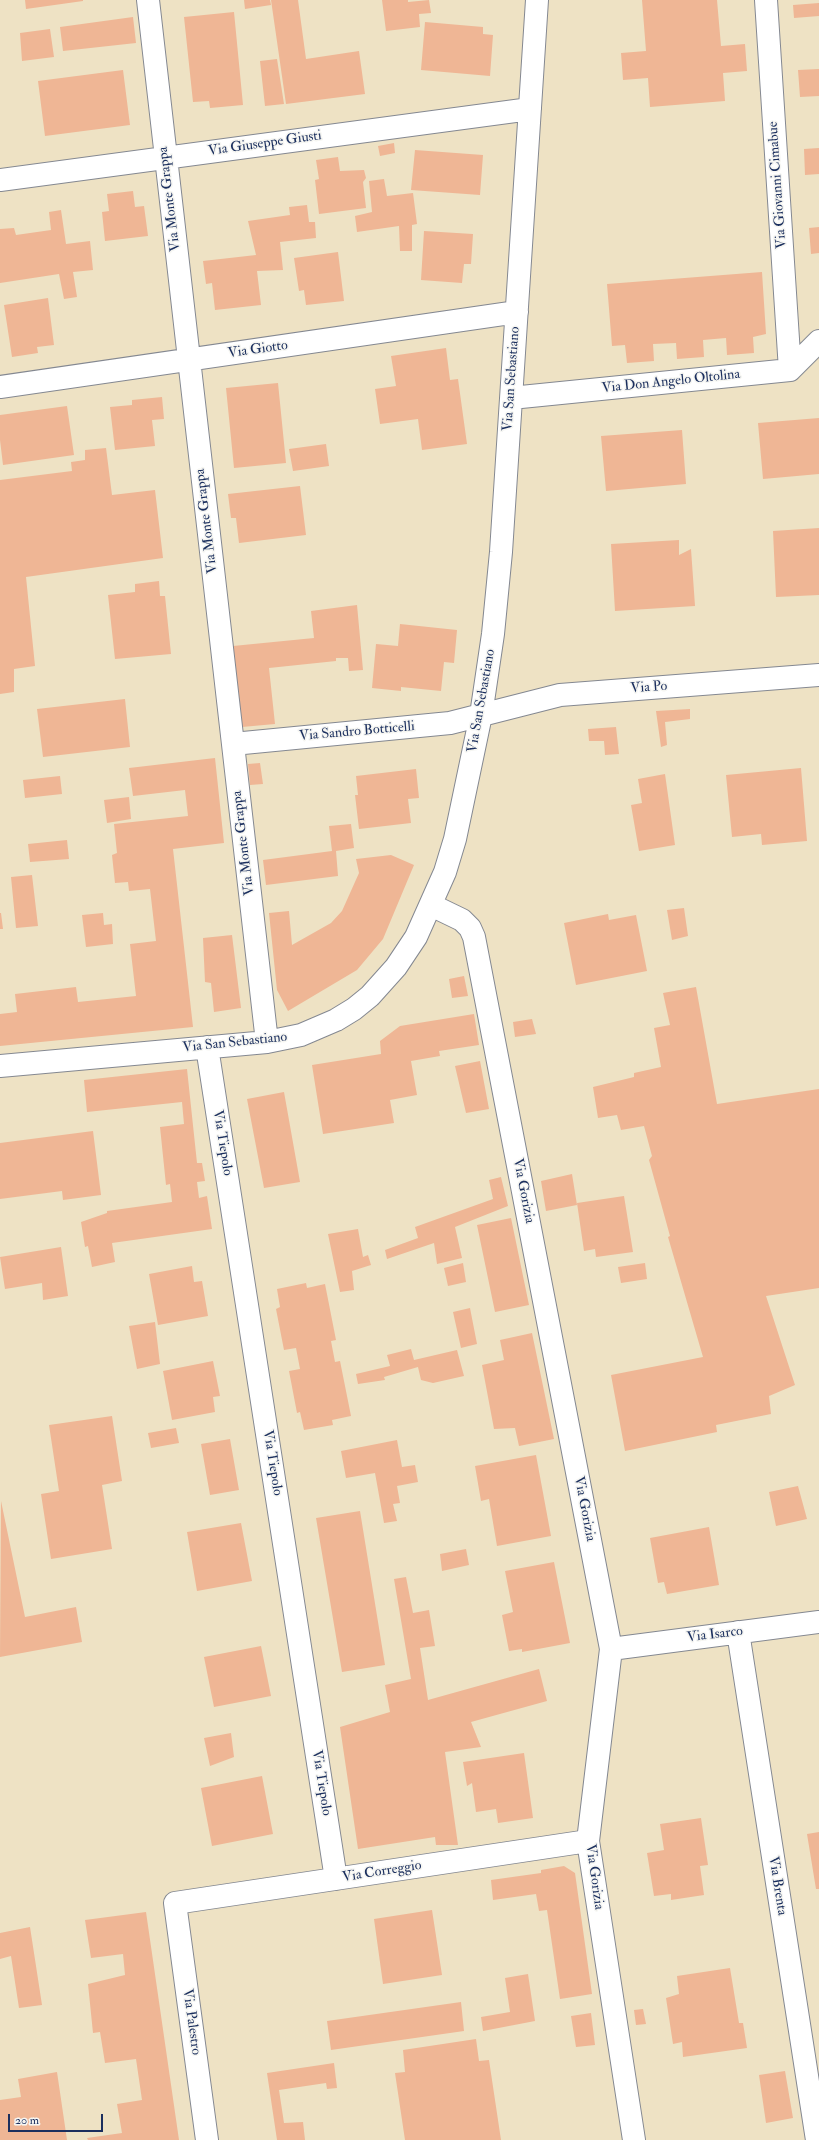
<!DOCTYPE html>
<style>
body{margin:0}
#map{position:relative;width:819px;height:2140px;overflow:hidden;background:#eee2c4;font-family:"IM FELL Double Pica",serif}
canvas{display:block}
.scale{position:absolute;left:8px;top:2114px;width:95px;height:18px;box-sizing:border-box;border:2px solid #1b2f5e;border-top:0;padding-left:5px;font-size:12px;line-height:14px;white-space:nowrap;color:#1b2f5e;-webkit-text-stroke:3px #f6f6f2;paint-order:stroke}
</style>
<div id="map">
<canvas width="819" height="2140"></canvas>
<div class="scale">20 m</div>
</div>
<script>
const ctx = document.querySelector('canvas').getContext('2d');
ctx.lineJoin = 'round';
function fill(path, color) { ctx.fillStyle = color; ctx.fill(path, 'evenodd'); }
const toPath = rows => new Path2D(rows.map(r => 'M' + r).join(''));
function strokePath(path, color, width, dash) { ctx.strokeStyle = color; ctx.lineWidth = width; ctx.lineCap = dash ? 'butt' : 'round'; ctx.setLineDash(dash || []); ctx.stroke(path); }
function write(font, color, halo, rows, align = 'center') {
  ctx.font = font + ' "IM FELL Double Pica",serif'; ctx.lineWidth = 3; ctx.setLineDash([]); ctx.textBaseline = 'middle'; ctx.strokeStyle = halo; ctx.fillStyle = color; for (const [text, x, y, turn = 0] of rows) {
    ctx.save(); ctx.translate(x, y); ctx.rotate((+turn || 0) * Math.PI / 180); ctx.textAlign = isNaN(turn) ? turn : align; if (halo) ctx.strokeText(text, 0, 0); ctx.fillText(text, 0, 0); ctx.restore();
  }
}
fill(toPath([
 [25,0,83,0,83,1,26,9],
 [244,0,270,0,271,5,245,9],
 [271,0,298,0,306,59,359,51,365,94,286,104],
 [382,0,408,0,408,2,429,0,431,13,419,14,420,27,386,31],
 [642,0,717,0,721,46,745,44,747,71,723,73,725,101,650,107,648,78,623,80,621,53,646,51],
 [819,3,819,16,794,18,793,5],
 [234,12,243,105,210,108,209,101,193,102,184,17],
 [133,17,136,43,63,51,60,27],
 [425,22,483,27,483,34,493,35,490,76,421,70],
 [50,29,54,57,22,61,20,33],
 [277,59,284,104,265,106,260,61],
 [819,69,819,96,800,97,798,70],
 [123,70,130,125,45,136,38,81],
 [394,143,395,153,380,156,378,146],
 [819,148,819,174,805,175,804,149],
 [415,150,483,155,480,195,411,190],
 [338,157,340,171,364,170,366,178,363,182,366,208,319,214,315,180,319,179,316,160],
 [384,179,387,196,413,193,417,224,412,225,412,251,400,251,399,226,357,232,355,216,372,212,369,181],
 [133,191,135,207,144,206,148,236,105,241,102,212,109,211,107,194],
 [307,205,309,222,315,222,316,238,280,242,283,270,257,271,261,305,215,310,212,283,206,284,203,261,256,255,248,221,290,215,289,207],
 [61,210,66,244,90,241,93,270,73,272,77,297,64,299,59,274,0,283,0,229,14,228,16,235,51,230,49,212],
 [819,227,819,253,811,254,809,228],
 [424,231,473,234,471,264,464,264,462,283,421,280],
 [338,252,344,301,306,305,304,290,299,291,294,258],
 [762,272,766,334,753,337,754,353,727,355,726,338,703,340,704,357,677,359,676,343,653,344,654,361,627,363,625,345,612,346,607,284],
 [48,298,54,345,37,347,38,353,12,357,4,305],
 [446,348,450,380,458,379,467,444,422,450,418,419,380,424,375,389,396,386,391,356],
 [278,383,286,463,234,468,226,388],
 [162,397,164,419,152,420,155,446,115,450,110,407,132,405,132,400],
 [67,406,74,455,3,465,0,440,0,415],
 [819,418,819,474,763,479,758,423],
 [682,430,686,484,606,491,601,436],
 [326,444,329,466,293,471,289,449],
 [106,448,112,495,155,490,163,558,26,577,35,666,14,669,14,692,0,694,0,480,72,471,71,462,85,460,85,450],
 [300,486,306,535,239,543,236,518,231,518,228,494],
 [819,528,819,595,776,597,773,531],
 [679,540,679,555,691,549,695,606,615,611,611,544],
 [159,581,160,596,165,596,171,654,115,659,108,595,135,592,135,584],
 [357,605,363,670,349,671,348,658,336,658,336,661,269,668,275,724,242,727,233,646,314,638,311,611],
 [400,624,457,630,454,663,444,662,441,691,401,687,401,691,372,688,376,644,398,646],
 [125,699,130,747,43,757,37,709],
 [690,709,690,719,665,722,667,745,661,747,656,711],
 [616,727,619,754,605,755,604,741,589,741,588,729],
 [215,758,224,843,173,849,193,1027,0,1046,0,1014,17,1012,15,994,76,987,78,1002,136,996,130,944,156,941,150,889,129,891,128,882,115,883,112,855,117,853,114,824,188,816,185,790,133,796,129,768],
 [260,763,263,784,250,785,248,764],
 [801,768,807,841,762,845,761,834,732,837,726,775],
 [416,769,419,798,408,799,411,823,359,829,355,795,358,795,356,776],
 [665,774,675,845,639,851,631,805,642,803,638,779],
 [60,776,62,794,25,798,23,780],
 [129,797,131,819,107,823,104,800],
 [351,824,354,848,336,851,338,876,266,885,263,860,332,851,329,826],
 [67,840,69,859,30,862,28,844],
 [391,855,414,865,383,939,357,970,288,1011,277,990,269,913,289,911,292,945,331,923,342,911,359,873,356,859],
 [32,875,38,926,16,928,11,877],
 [684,908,688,936,672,940,667,910],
 [0,913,1,913,3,929,0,929],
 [103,913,104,925,112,924,113,944,86,947,82,915],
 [608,914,609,920,636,915,647,971,576,985,564,923],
 [232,935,241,1008,214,1012,211,983,205,982,203,938],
 [464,976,468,996,452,998,449,979],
 [696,987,717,1104,819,1089,819,1288,766,1296,795,1385,769,1396,771,1414,716,1425,717,1432,625,1451,611,1375,703,1357,668,1237,670,1236,649,1160,652,1156,644,1126,621,1130,617,1115,598,1118,593,1087,634,1077,634,1073,661,1067,654,1028,670,1025,663,993],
 [474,1014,479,1045,439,1051,440,1056,411,1061,417,1095,390,1100,394,1123,323,1134,312,1065,381,1054,380,1041,400,1026],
 [532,1019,536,1034,515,1037,513,1022],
 [480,1061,489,1109,466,1113,455,1066],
 [187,1069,197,1163,202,1163,205,1181,197,1182,199,1198,207,1196,212,1229,112,1243,115,1262,92,1267,88,1246,85,1247,81,1222,107,1213,107,1211,172,1202,170,1184,166,1185,160,1127,184,1124,182,1102,87,1112,84,1080],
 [284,1092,300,1182,264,1188,247,1099],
 [93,1131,101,1195,63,1200,62,1191,0,1199,0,1143],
 [572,1174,577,1205,546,1211,541,1181],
 [501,1177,508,1206,455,1227,462,1258,437,1264,434,1243,387,1259,385,1250,418,1238,415,1227,493,1199,489,1180],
 [624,1196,633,1252,596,1257,595,1249,584,1251,577,1203],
 [511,1218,529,1305,495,1312,477,1225],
 [358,1229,363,1257,368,1255,371,1265,352,1271,354,1290,340,1292,328,1234],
 [61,1247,68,1296,43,1300,42,1283,5,1289,0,1257],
 [463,1263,466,1282,448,1286,444,1268],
 [645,1263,647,1279,621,1283,618,1267],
 [192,1266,194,1282,202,1281,208,1316,158,1325,149,1274],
 [306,1283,307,1288,325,1284,336,1340,331,1341,335,1362,340,1361,351,1416,332,1420,333,1425,304,1430,300,1412,297,1413,289,1371,300,1369,296,1348,284,1350,276,1309,280,1307,277,1289],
 [470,1308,477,1344,461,1348,453,1312],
 [155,1322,160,1364,137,1369,129,1326],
 [532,1333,554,1439,519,1446,515,1428,494,1429,482,1365,504,1360,500,1340],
 [411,1349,414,1360,457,1350,464,1376,433,1383,421,1380,418,1367,384,1377,385,1380,358,1384,356,1374,390,1366,387,1355],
 [213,1361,220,1396,213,1397,215,1412,172,1420,163,1371],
 [112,1416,122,1481,102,1485,112,1549,51,1559,41,1494,59,1491,49,1425],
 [176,1428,179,1443,151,1448,148,1433],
 [230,1439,239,1490,210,1495,201,1444],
 [397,1440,402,1467,415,1465,418,1482,397,1486,400,1503,393,1504,397,1521,384,1523,375,1473,346,1478,341,1451],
 [536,1455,551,1536,497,1546,489,1499,481,1501,475,1466],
 [798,1486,807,1519,776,1526,769,1492],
 [1,1501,25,1617,76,1607,82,1642,0,1657],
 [360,1511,385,1665,342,1672,316,1518],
 [241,1523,252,1581,197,1591,187,1532],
 [709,1527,719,1585,667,1594,664,1582,658,1583,650,1538],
 [466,1549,469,1565,442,1571,440,1554],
 [554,1562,570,1643,522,1652,522,1649,509,1651,502,1615,513,1612,505,1571],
 [406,1577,413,1613,429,1610,435,1646,420,1648,428,1700,539,1669,547,1701,471,1722,481,1747,445,1752,458,1845,436,1845,435,1837,358,1849,340,1727,390,1712,385,1685,411,1679,394,1579],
 [261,1646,271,1696,214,1707,204,1657],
 [231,1733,234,1757,210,1766,204,1738],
 [524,1753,533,1818,498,1823,496,1809,476,1812,472,1783,467,1786,463,1762],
 [262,1776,273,1834,212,1846,201,1788],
 [701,1818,708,1865,700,1866,704,1895,671,1900,671,1894,654,1896,647,1853,664,1850,660,1824],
 [819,1832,819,1889,816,1889,807,1834],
 [564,1866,575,1873,592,1994,560,1999,547,1910,539,1911,536,1894,493,1900,491,1880,541,1873,541,1870],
 [432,1910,442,1975,383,1984,374,1919],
 [146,1912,179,2140,88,2140,87,2138,122,2133,117,2104,142,2100,136,2059,105,2063,100,2032,93,2033,88,1984,125,1975,123,1954,91,1958,85,1920],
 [30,1927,42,2005,19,2008,11,1956,0,1959,0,1933],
 [730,1968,739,2023,743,2023,747,2048,683,2057,682,2042,673,2044,666,1998,679,1994,677,1976],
 [528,1974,535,2021,483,2031,481,2017,510,2012,505,1978],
 [461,2002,464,2031,331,2050,327,2021],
 [643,2009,646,2024,636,2025,634,2010],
 [591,2013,595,2045,576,2047,571,2016],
 [476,2039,479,2061,489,2060,501,2140,405,2140,395,2073,405,2072,403,2050],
 [334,2063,337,2088,327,2089,326,2083,279,2090,284,2123,303,2122,305,2140,277,2140,267,2073],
 [785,2071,793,2118,766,2123,759,2075],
 [57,2072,67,2140,0,2140,0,2100,21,2097,18,2079]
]), '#efb695');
const minor = toPath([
 [148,0,267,1042],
 [766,0,790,370],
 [0,180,530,109],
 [0,387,517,312],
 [511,398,790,370,819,341],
 [233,744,450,723,560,695,819,675],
 [431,905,462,920,470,928,474,937,611,1649,588,1841,634,2140],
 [207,1047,336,1879],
 [0,1066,267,1042,301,1035,336,1020,354,1009,370,996,396,967,416,937,445,872,455,839,481,715,493,634,501,552,537,0],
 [738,1632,817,2140],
 [611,1649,819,1622],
 [207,2140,175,1903,588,1841]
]);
strokePath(minor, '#848891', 24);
strokePath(minor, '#fff', 22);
write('14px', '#1b2f5e', '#f6f6f2', [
 ["Via Giuseppe Giusti",265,144,-8],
 ["Via Giovanni Cimabue",778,185,-94],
 ["Via Monte Grappa",170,199,-97],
 ["Via Giotto",258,350,-8],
 ["Via San Sebastiano",512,379,-86],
 ["Via Don Angelo Oltolina",671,382,-6],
 ["Via Monte Grappa",207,521,-97],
 ["Via Po",649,688,-4],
 ["Via San Sebastiano",482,701,-80],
 ["Via Sandro Botticelli",357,732,-5],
 ["Via Monte Grappa",244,843,-97],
 ["Via San Sebastiano",235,1043,-6],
 ["Via Tiepolo",222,1143,81],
 ["Via Gorizia",523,1191,79],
 ["Via Tiepolo",272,1463,81],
 ["Via Gorizia",584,1509,79],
 ["Via Isarco",715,1635,-7],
 ["Via Tiepolo",321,1783,81],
 ["Via Correggio",382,1872,-9],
 ["Via Gorizia",594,1877,82],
 ["Via Brenta",777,1886,81],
 ["Via Palestro",191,2022,82]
]);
</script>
